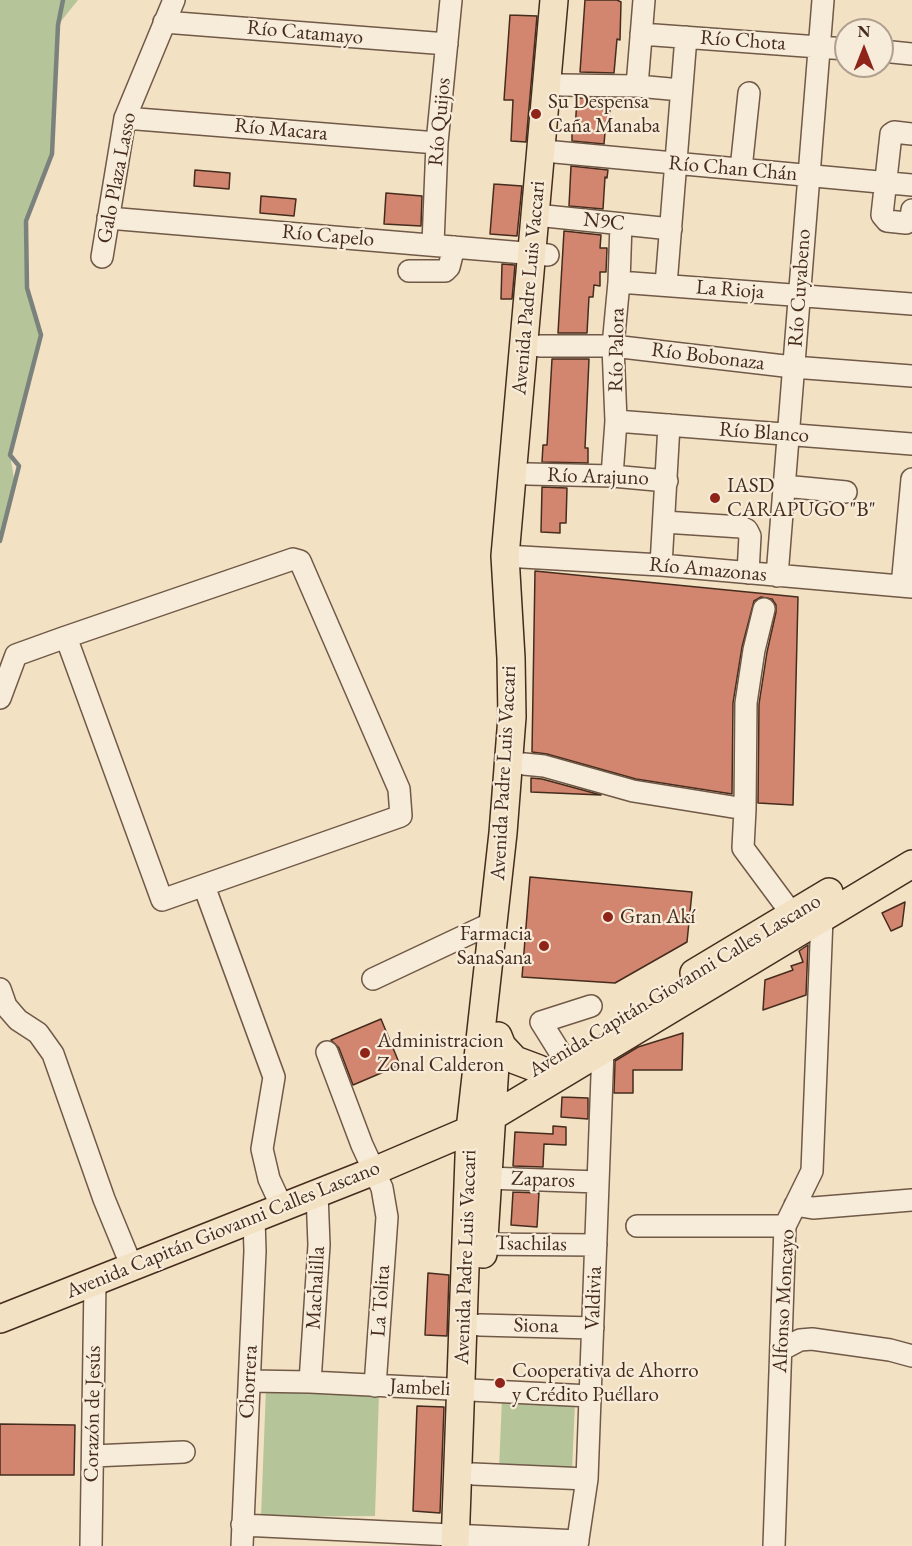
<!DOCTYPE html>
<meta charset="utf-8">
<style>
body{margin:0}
#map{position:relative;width:912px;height:1546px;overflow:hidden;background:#f3e1c4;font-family:"EB Garamond",serif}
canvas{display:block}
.north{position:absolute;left:834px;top:18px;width:60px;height:60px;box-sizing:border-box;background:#f7ecd9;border:2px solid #b09f8e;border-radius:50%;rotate:0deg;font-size:16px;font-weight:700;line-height:24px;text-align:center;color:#452c1d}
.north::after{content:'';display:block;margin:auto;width:21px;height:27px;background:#8f2418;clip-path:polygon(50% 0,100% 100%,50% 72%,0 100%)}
</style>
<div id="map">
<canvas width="912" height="1546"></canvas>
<div class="north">N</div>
</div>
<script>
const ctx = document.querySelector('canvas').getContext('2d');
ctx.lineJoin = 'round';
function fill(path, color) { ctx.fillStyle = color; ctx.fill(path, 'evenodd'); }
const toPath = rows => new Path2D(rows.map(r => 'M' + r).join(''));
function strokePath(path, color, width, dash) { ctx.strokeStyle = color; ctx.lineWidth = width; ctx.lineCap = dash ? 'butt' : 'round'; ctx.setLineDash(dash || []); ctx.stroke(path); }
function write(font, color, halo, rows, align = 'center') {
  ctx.font = font + ' "EB Garamond",serif'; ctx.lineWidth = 4.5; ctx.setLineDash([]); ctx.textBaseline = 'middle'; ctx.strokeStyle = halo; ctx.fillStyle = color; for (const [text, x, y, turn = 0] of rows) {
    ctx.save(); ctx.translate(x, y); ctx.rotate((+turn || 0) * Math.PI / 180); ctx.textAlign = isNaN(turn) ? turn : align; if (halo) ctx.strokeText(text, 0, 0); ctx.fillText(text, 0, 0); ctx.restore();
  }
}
fill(toPath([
 [0,0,78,0,58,25,52,154,26,221,27,288,41,335,10,455,15,484,0,541],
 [266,1388,379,1393,375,1516,261,1517],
 [502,1399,575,1402,572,1471,499,1469]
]), '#b5c499');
strokePath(toPath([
 [0,541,19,466,10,455,41,335,27,288,26,221,52,154,58,25,63,0]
]), '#7b827d', 4.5);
const building = toPath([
 [585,0,617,0,621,2,620,40,617,39,614,73,580,72,585,0],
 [510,15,537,16,526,142,511,141,513,100,504,100,510,15],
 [577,98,604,98,603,109,610,109,609,121,606,121,604,144,572,141,572,131,575,131,577,98],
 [571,166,608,170,607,178,605,177,603,209,569,206,571,166],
 [195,170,230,173,229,189,194,186,195,170],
 [494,184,522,186,517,236,490,234,494,184],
 [386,193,422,196,421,226,384,224,386,193],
 [261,196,296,199,294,216,260,213,261,196],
 [564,231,601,235,600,248,607,248,606,272,600,272,600,286,594,285,593,297,589,297,587,333,558,333,564,231],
 [502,264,515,265,512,299,501,299,502,264],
 [552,359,589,359,585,448,588,448,588,463,542,462,543,445,547,445,552,359],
 [542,487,567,488,566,523,560,523,560,533,541,532,542,487],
 [535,571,798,597,793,805,758,803,759,704,767,652,776,612,776,605,772,599,761,597,754,601,742,647,733,703,732,794,636,779,547,754,532,752,535,571],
 [531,778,542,779,601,795,531,792,531,778],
 [530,877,692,892,687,942,615,983,522,977,530,877],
 [905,902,902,926,891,931,882,913,905,902],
 [808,945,806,995,763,1010,765,980,793,970,791,966,803,962,799,951,808,945],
 [381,1019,400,1065,353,1085,339,1048,331,1040,381,1019],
 [683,1033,682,1070,633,1070,633,1093,614,1093,615,1061,638,1047,683,1033],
 [562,1097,588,1098,588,1119,561,1117,562,1097],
 [553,1126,566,1127,566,1145,544,1144,543,1167,513,1166,515,1132,553,1134,553,1126],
 [513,1192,539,1193,537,1227,511,1225,513,1192],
 [428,1273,449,1275,447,1336,425,1335,428,1273],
 [417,1406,444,1407,440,1513,413,1511,417,1406],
 [0,1424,75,1425,74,1475,0,1475,0,1424]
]);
fill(building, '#d2866f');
strokePath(building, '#452c1d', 1.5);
const minor = toPath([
 [164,22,447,44],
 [641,34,846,49],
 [882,51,912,54],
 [561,85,637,86,681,90],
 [637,86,644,0],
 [125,118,437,143],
 [912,134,894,132,891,134,882,215,887,221,906,223,911,220,912,210],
 [555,152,912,185],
 [741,169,749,93],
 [536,215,671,229],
 [108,218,548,255],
 [433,244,437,143,451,0],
 [102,257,125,118,174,0],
 [409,271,445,271,449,267,454,247],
 [619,282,912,304],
 [666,285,686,37],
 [540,346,613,346,793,367,912,376],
 [616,421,912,444],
 [528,474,612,476,667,481],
 [612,476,616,421,613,346,619,282,621,224],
 [784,486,846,492],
 [664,522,741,527,747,530,750,536,748,573],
 [505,556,661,565,912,587],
 [661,565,669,425],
 [777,576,823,0],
 [902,586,912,479],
 [764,609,754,650,746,703,745,809,743,848,792,914],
 [0,698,16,655,66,637,162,900,401,816,399,789,300,561,293,559,66,637],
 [524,764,544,766,633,791,745,809],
 [204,886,274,1077,262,1149,269,1179,282,1207],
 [373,979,494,922],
 [0,989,6,1006,18,1020,38,1033,53,1054,104,1199,132,1267],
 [327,1052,362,1145,382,1188,387,1217,375,1386],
 [561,1054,541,1022,591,1006],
 [487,1178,598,1182],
 [795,1205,813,1208,912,1200],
 [637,1226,785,1226],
 [469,1244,596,1245],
 [480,1325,593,1328],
 [781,1350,800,1340,812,1339,890,1350,912,1356],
 [250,1381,310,1382,590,1396],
 [310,1382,319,1245,317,1193],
 [93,1456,184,1452],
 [473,1474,587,1479],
 [242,1525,578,1541],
 [91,1546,95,1282],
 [242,1546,255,1251,254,1218],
 [577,1546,587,1479,603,1049],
 [774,1546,785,1226,812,1171,822,918]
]);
const major = toPath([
 [694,973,829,892],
 [498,1036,502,1046,515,1060,539,1069],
 [483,1254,495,1065],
 [0,1319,374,1171,470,1130,912,864],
 [455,1546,470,1130,503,833,512,717,511,658,505,556,554,0]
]);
strokePath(minor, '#705947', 24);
strokePath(major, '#452c1d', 30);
strokePath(minor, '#f7ecd9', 21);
strokePath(major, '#f3e1c4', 27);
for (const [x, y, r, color] of [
 [536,114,6,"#8f2418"],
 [715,498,6,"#8f2418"],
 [608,917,6,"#8f2418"],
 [544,946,6,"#8f2418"],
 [365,1053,6,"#8f2418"],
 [500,1383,6,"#8f2418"]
]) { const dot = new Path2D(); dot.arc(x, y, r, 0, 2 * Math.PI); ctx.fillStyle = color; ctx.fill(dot); strokePath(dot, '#f7ecd9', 2); }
write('21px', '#452c1d', '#f7ecd9', [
 ["Río Catamayo",305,33,5],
 ["Río Chota",743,41,4],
 ["Río Quijos",440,122,-85],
 ["Río Macara",281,130,5],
 ["Río Chan Chán",733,169,5],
 ["Galo Plaza Lasso",117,178,-79],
 ["N9C",604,222,6],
 ["Río Capelo",328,236,5],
 ["Avenida Padre Luis Vaccari",529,288,-85],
 ["Río Cuyabeno",800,288,-86],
 ["La Rioja",730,290,4],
 ["Río Palora",617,350,-89],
 ["Río Bobonaza",708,357,7],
 ["Río Blanco",764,433,4],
 ["Río Arajuno",598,477,2],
 ["Río Amazonas",708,570,5],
 ["Avenida Padre Luis Vaccari",504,773,-87],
 ["Avenida Capitán Giovanni Calles Lascano",675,986,-31],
 ["Zaparos",543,1180,2],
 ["Avenida Capitán Giovanni Calles Lascano",223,1230,-22],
 ["Tsachilas",531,1244,1],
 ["Avenida Padre Luis Vaccari",466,1257,-88],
 ["Machalilla",316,1288,-87],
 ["Valdivia",594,1298,-88],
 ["La Tolita",381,1301,-86],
 ["Alfonso Moncayo",784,1301,-87],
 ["Siona",536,1326,1],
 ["Chorrera",249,1382,-87],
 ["Jambeli",420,1388,3],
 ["Corazón de Jesús",93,1414,-89]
]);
write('21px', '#452c1d', '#f7ecd9', [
 ["Su Despensa",548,102],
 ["Caña Manaba",548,126],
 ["IASD",727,486],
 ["CARAPUGO \"B\"",727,510],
 ["Gran Akí",620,917],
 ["Farmacia",532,934,"right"],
 ["SanaSana",532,958,"right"],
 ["Administracion",377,1041],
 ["Zonal Calderon",377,1065],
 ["Cooperativa de Ahorro",512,1371],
 ["y Crédito Puéllaro",512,1395]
], 'left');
</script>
